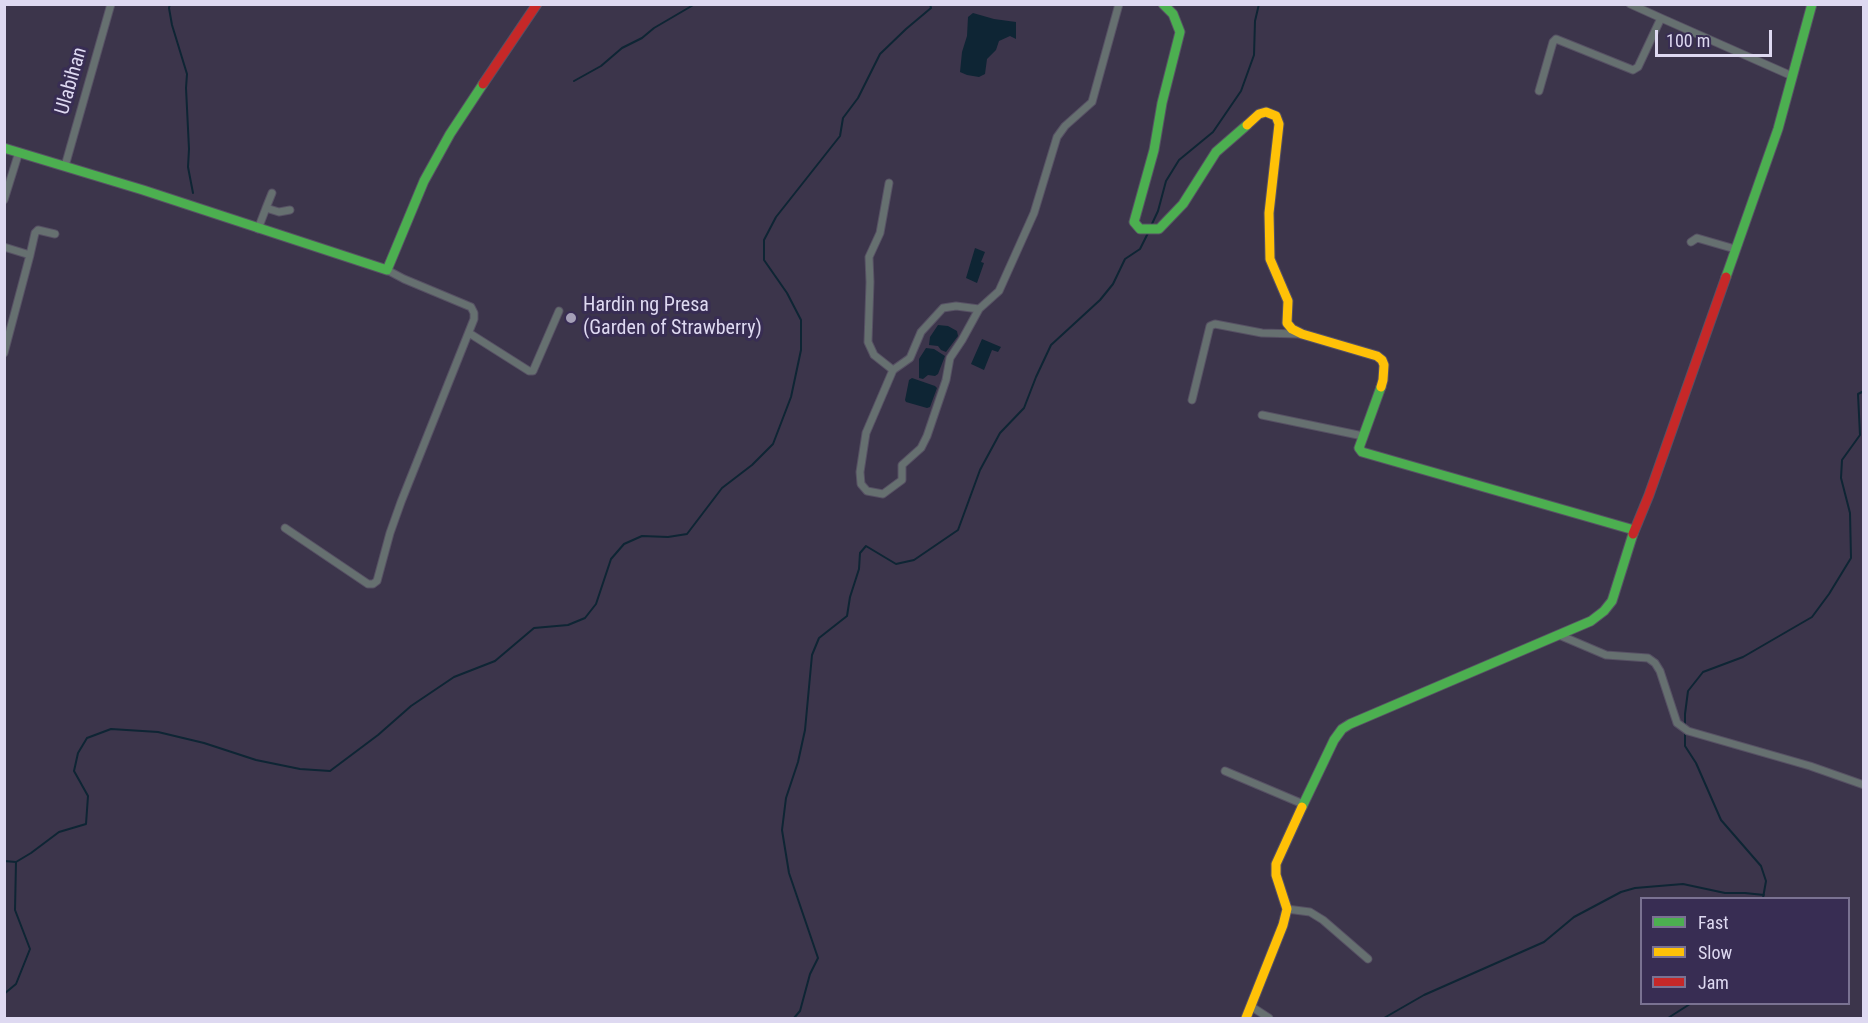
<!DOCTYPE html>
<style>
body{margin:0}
#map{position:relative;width:1868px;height:1023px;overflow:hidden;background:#3c354b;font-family:"Roboto Condensed",sans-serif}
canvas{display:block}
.frame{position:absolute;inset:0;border:6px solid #ded9f1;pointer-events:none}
.legend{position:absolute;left:1640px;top:897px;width:210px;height:108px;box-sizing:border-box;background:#382d53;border:2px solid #7a7292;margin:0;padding:8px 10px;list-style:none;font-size:18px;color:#ded9f1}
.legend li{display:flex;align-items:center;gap:12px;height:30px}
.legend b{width:30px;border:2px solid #7a7292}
.scale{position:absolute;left:1655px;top:30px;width:117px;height:27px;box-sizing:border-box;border:3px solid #ded9f1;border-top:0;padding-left:8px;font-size:18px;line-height:21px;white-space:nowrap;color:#ded9f1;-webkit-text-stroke:4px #382d53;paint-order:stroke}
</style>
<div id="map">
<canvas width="1868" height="1023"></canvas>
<div class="frame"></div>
<ul class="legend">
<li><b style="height:8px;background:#4caf50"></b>Fast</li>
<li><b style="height:8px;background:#ffc107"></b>Slow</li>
<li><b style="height:8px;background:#c62828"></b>Jam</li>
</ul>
<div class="scale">100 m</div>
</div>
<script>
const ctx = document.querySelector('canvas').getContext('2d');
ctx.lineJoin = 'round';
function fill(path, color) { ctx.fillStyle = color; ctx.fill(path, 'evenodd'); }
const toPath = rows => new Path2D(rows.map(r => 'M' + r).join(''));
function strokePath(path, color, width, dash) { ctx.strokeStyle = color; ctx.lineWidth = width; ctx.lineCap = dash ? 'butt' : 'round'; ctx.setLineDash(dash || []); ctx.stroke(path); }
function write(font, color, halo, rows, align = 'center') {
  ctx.font = font + ' "Roboto Condensed",sans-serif'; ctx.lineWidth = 6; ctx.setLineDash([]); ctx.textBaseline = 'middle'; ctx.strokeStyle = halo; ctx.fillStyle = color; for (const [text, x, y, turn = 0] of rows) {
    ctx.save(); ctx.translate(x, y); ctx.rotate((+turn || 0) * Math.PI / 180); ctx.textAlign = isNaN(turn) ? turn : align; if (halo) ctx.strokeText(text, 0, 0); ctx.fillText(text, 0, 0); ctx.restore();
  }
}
fill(toPath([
 [973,13,994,19,1016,22,1016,39,1010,36,999,41,996,50,987,59,985,74,979,77,967,75,960,72,962,52,967,36,968,17],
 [975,248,985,252,981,262,984,263,977,283,966,278],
 [938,325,948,326,957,331,958,336,946,352,941,350,938,346,929,345,930,337],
 [982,339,1001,347,998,352,992,350,984,370,971,364],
 [926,348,934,349,945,356,938,374,935,376,928,375,923,379,919,378,919,359],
 [912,378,935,386,937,388,930,407,927,408,906,402,905,400,909,380]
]), '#0e2534');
strokePath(toPath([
 [170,4,169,8,172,25,187,74,186,88,189,149,188,167,193,193],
 [574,81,601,66,622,48,642,38,654,28,695,4],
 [1151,226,1158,211,1166,181,1179,160,1213,132,1241,91,1254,55,1255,21,1259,4],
 [1685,725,1685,714,1688,691,1703,672,1743,657,1812,617,1829,594,1851,558,1850,513,1841,478,1842,460,1860,435,1858,394,1864,391],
 [1685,731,1685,746,1696,763,1721,820,1761,866,1766,881,1763,898],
 [4,861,16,862,31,853,59,832,86,824,88,796,74,771,78,753,87,738,111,729,158,732,204,743,256,760,300,769,330,771,378,735,411,706,454,677,495,661,534,628,568,625,585,618,596,604,611,559,624,544,642,536,668,537,687,534,722,488,752,465,773,444,791,397,801,350,801,320,787,293,764,260,764,240,776,217,840,136,843,118,858,98,880,54,906,29,931,8,930,4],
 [4,994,16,984,30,949,15,910,16,862],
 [794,1018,800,1011,810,974,818,958,789,873,782,830,786,798,798,762,805,730,812,655,819,638,847,616,850,597,859,569,860,553,866,546,896,564,914,560,958,530,980,470,1000,433,1024,408,1036,377,1051,345,1100,300,1113,284,1125,259,1140,249,1149,231],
 [1384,1018,1424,995,1544,942,1574,917,1621,892,1635,888,1683,884,1725,893,1745,893,1764,895],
 [1668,1018,1690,1004]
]), '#0e2534', 2);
const street = toPath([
 [1630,4,1661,18],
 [1539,91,1553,42,1556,39,1633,70,1638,67,1661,18,1792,76],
 [65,166,111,4],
 [889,183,880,233,869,257,870,282,868,342,874,355,893,370],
 [4,200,19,152],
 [266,208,272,193],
 [258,229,266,208,279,212,290,210],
 [1691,242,1697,238,1735,249],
 [4,247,30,255,4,353],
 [30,255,35,233,38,230,55,234],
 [979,309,956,306,943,308,921,332,910,358,893,370,866,433,860,472,861,484,867,491,883,494,902,480,902,465,921,448,927,436,946,380,950,358,962,340,979,309,999,291,1034,213,1057,137,1065,126,1092,102,1119,4],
 [469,333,529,371,533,371,559,311],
 [1192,400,1210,326,1215,324,1262,333,1299,334],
 [1262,415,1363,436],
 [285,528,368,584,373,584,377,581,390,533,401,502,474,319,474,313,471,307,404,279,387,270],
 [1559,635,1606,655,1648,658,1655,663,1660,671,1677,723,1688,731,1810,766,1864,785],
 [1225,771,1303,804],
 [1287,909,1310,912,1323,920,1368,959],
 [1252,1007,1269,1018]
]);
const fast = toPath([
 [1163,4,1173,14,1180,32,1162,103,1154,150,1134,222,1140,229,1159,229,1183,204,1216,152,1247,125],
 [4,148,143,190,387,270,424,181,450,134,483,84],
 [1726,277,1778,129,1812,4],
 [1381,387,1359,448,1362,452,1634,530],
 [1302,807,1334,740,1342,729,1350,724,1591,621,1604,611,1612,601,1633,534]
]);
const slow = toPath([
 [1247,125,1259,114,1266,112,1276,116,1279,124,1269,213,1270,259,1288,301,1287,323,1292,329,1302,334,1377,356,1382,360,1384,365,1383,380,1381,387],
 [1246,1018,1283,925,1287,909,1276,875,1276,864,1302,807]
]);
const jam = toPath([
 [483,84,537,4],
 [1633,534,1649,495,1726,277]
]);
strokePath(street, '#575164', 9);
strokePath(fast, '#575164', 11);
strokePath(slow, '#575164', 11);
strokePath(jam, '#575164', 11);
strokePath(street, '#667070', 7);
strokePath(fast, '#4caf50', 9);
strokePath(slow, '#ffc107', 9);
strokePath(jam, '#c62828', 9);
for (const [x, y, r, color] of [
 [571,318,6,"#a5a0b7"]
]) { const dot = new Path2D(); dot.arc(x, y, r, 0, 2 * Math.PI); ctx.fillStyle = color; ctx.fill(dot); strokePath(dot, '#382d53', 2); }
write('20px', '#ded9f1', '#382d53', [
 ["Ulabihan",72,81,-74]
]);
write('20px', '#ded9f1', '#382d53', [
 ["Hardin ng Presa",583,306],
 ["(Garden of Strawberry)",583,329]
], 'left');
</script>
